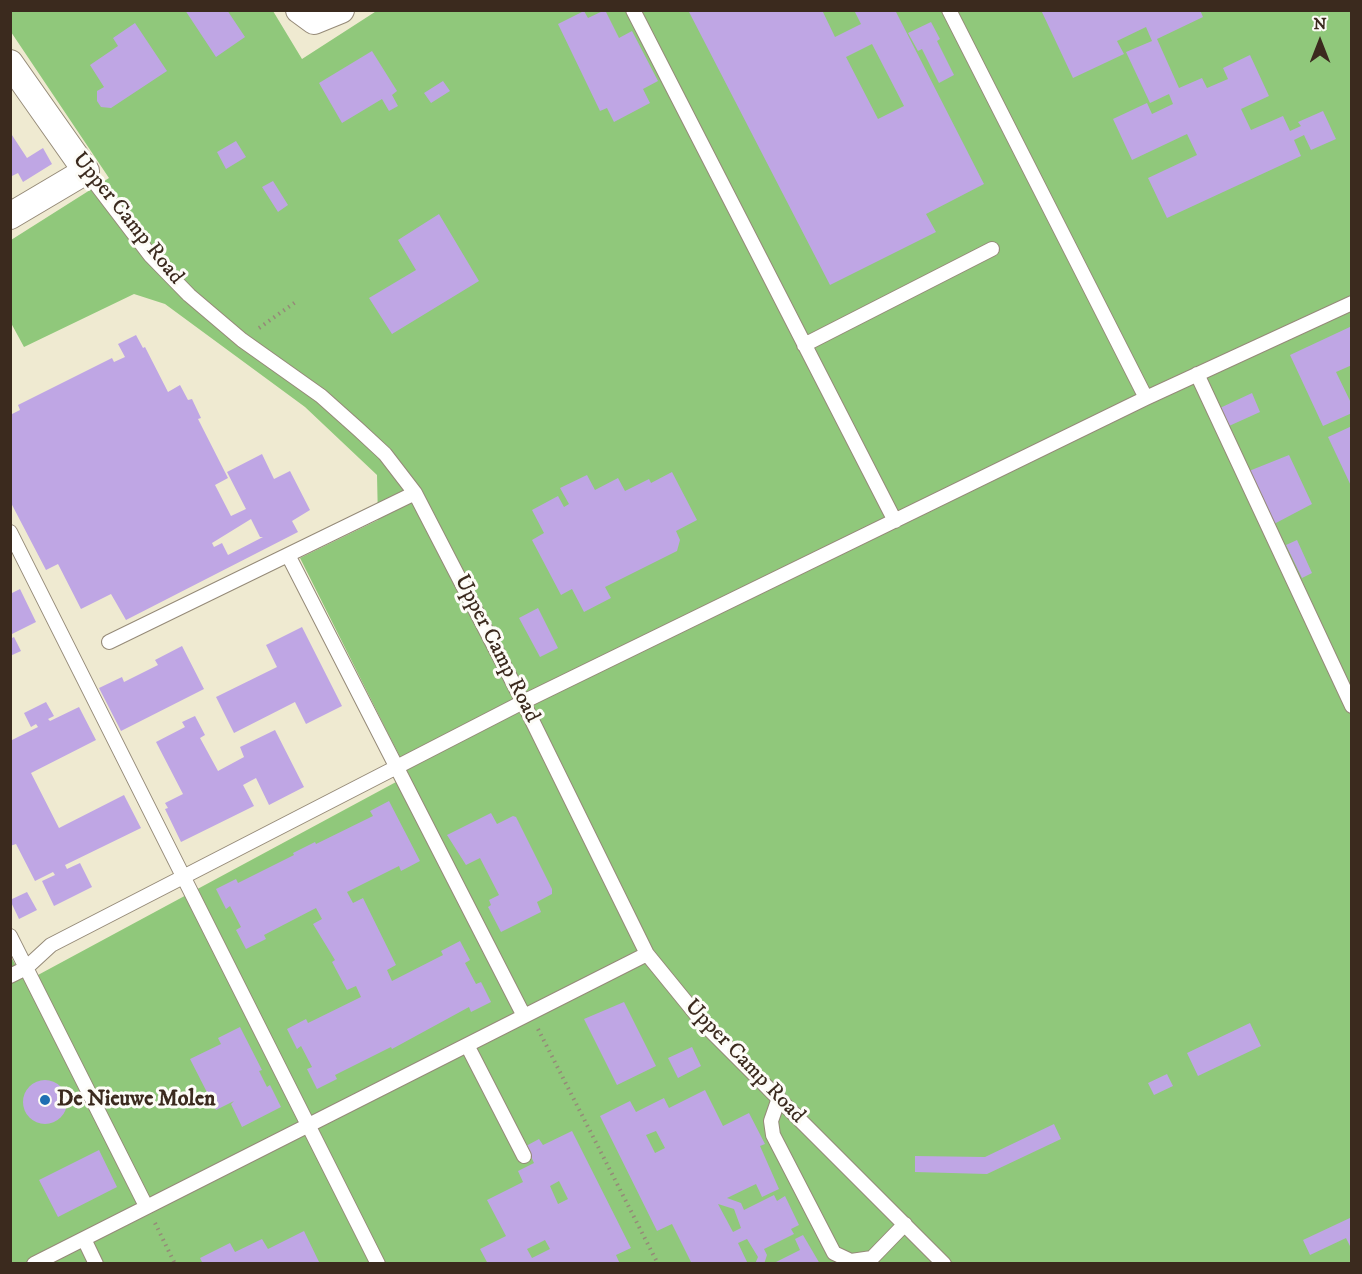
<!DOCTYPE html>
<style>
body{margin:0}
#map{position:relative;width:1362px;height:1274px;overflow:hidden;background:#efead1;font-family:"IM FELL DW Pica",serif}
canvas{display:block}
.frame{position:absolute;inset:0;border:12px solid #3b2a1e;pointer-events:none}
.north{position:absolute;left:1290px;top:12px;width:60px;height:60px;-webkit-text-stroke:4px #fdfcf7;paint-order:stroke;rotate:0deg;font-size:16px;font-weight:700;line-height:24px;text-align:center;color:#3b2a1e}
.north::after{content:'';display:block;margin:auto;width:21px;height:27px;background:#3b2a1e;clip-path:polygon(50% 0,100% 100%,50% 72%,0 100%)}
</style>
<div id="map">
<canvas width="1362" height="1274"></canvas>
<div class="frame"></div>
<div class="north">N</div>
</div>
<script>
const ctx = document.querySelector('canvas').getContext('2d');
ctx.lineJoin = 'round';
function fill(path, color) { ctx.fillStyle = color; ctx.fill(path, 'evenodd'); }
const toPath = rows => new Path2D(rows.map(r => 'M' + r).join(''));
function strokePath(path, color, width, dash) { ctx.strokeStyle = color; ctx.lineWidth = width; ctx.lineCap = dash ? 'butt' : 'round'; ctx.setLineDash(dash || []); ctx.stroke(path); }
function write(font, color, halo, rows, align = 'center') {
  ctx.font = font + ' "IM FELL DW Pica",serif'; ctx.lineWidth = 6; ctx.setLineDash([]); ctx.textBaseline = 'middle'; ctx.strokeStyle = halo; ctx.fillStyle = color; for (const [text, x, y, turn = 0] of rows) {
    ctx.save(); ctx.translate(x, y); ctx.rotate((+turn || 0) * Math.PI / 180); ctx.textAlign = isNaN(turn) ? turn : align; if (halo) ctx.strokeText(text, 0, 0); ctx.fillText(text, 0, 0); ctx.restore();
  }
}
fill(toPath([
 [378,10,1351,11,1351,1263,11,1263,10,955,25,982,409,775,300,558,378,520,377,475,305,407,165,304,134,294,24,347,11,323,11,240,109,178,11,32,11,11,273,11,302,59]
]), '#90c87b');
fill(toPath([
 [185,10,227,10,245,37,216,57],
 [605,10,619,38,632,31,658,81,643,89,650,103,614,122,607,108,600,111,558,24,584,11,588,18],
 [688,10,822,10,835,37,861,24,854,10,895,10,984,184,926,214,936,232,830,285],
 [872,44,904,106,878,119,846,57],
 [1041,10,1200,10,1203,17,1157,39,1179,88,1202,78,1207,88,1228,79,1223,68,1250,55,1269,96,1241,109,1251,130,1283,116,1290,131,1301,126,1298,122,1323,111,1336,139,1311,150,1304,135,1294,140,1301,156,1167,218,1148,178,1197,155,1187,134,1132,160,1113,119,1147,103,1152,114,1173,104,1169,94,1150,103,1126,52,1152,41,1146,27,1117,41,1124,54,1073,78],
 [931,22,940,39,937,41,954,75,939,83,922,49,918,51,908,33],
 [135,23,167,71,111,108,101,107,97,101,97,91,104,87,90,65,118,46,113,38],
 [372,51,397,91,392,95,398,106,389,111,382,99,342,123,319,83],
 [443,81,450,91,431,103,424,93],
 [10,132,27,158,43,148,52,164,23,182,18,173,10,177],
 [236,141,246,157,226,169,217,152],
 [273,181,288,205,278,212,262,187],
 [439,214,479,281,392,334,369,298,416,270,398,240],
 [1352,326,1352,365,1336,372,1352,405,1352,413,1323,426,1290,355],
 [136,335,143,348,145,347,168,392,180,385,188,400,192,399,201,418,198,419,228,478,215,485,231,516,246,509,227,472,262,454,274,479,290,471,310,510,292,521,298,532,126,620,111,594,81,609,58,564,46,570,10,501,10,415,20,410,18,405,112,358,114,362,125,357,118,344],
 [251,519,260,537,263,537,228,555,222,543,214,547,212,543],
 [1252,393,1260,412,1229,426,1220,408],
 [1352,426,1352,488,1328,437],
 [1289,455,1312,504,1274,524,1249,471],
 [672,472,697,520,676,531,680,540,677,551,605,587,611,598,584,612,572,589,561,595,532,540,544,533,532,510,558,496,564,507,569,504,560,488,587,475,595,490,618,478,625,491,649,479,651,483],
 [1297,540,1312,573,1302,578,1286,545],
 [20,589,36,622,10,635,10,594],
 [538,608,558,648,540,657,519,618],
 [302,627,342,706,306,724,295,702,234,733,216,697,277,667,266,645],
 [14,637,21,651,10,656,10,639],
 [182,646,204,689,121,731,99,688,122,677,124,682,158,665,155,660],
 [46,702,54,716,48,719,50,721,79,707,96,740,31,773,59,828,124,795,141,828,65,865,67,869,80,863,92,887,54,906,42,881,55,875,53,872,35,881,16,844,10,846,10,741,38,727,36,724,31,727,24,713],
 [195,716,205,735,200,738,218,771,244,757,240,747,275,730,304,787,269,805,256,778,243,785,254,806,181,842,165,809,168,808,165,803,183,794,156,742,185,727,182,722],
 [389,801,420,861,401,871,399,866,347,892,353,903,363,898,396,965,387,970,392,981,443,955,441,951,460,941,470,960,465,963,476,984,481,982,491,1002,471,1012,469,1007,392,1049,391,1047,335,1075,337,1079,317,1089,307,1069,312,1067,301,1046,297,1049,287,1029,306,1019,308,1023,361,997,356,986,347,990,332,962,335,960,313,924,322,919,316,908,264,935,266,939,246,949,236,930,241,927,230,906,226,909,216,889,236,879,238,883,294,855,293,853,315,842,316,844,373,816,370,811],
 [491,813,497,824,513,816,516,817,552,889,552,894,537,902,541,912,501,932,488,907,491,905,489,900,499,895,480,858,466,865,447,835],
 [27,892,37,910,19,919,10,900],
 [624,1002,656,1066,617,1085,584,1019],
 [1250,1023,1261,1046,1198,1076,1187,1053],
 [240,1027,262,1070,259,1071,267,1087,270,1085,281,1107,242,1127,231,1104,234,1101,216,1110,190,1059,221,1044,218,1038],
 [692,1047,701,1066,678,1078,668,1058],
 [1167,1074,1173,1086,1154,1095,1148,1083],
 '23 1102a22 22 0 1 1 44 0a22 22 0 1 1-44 0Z',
 [705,1090,723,1126,749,1113,765,1144,760,1146,779,1189,762,1197,756,1184,727,1198,741,1203,744,1210,774,1195,777,1201,785,1196,799,1225,791,1229,794,1234,764,1249,767,1255,764,1264,755,1264,758,1257,747,1239,738,1243,748,1264,692,1264,672,1224,657,1231,600,1116,630,1101,636,1112,664,1098,669,1108],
 [656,1131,665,1148,655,1153,646,1135],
 [718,1204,734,1209,741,1228,733,1232],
 [1054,1124,1061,1139,987,1174,915,1172,915,1156,985,1157],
 [572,1131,631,1248,616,1255,620,1264,488,1264,480,1249,506,1236,487,1200,523,1182,518,1171,534,1163,526,1146,539,1139,543,1145],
 [559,1181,568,1199,558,1204,550,1186],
 [545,1240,550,1249,532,1258,527,1249],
 [99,1150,117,1187,58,1217,39,1180],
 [1352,1217,1352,1250,1346,1238,1310,1255,1303,1240],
 [304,1231,320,1264,203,1264,200,1258,230,1243,235,1252,262,1239,268,1249],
 [803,1235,820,1264,772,1264,800,1250,795,1239]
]), '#bfa6e4');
const lane = toPath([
 [633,10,895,521],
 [949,10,1146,398],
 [86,171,150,255,189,295,242,340,321,396,358,429,385,454,415,493,523,702,647,954,704,1024,944,1264],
 [804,345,992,249],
 [1197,374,1352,706],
 [10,532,378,1264],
 [288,555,524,1016],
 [109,642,415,493],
 [10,936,146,1206],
 [10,976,26,968,51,945,523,702,1146,398,1352,303],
 [467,1045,524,1156],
 [779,1098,771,1121,773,1135,834,1253,851,1261,872,1258,905,1224],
 [84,1239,96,1264],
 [34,1264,647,954]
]);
const street = toPath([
 [299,10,314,21,341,10],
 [10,63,86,171,10,216]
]);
strokePath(lane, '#958a78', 16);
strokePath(street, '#958a78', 28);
strokePath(toPath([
 [259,328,297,301],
 [538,1029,658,1264],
 [155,1223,175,1264]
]), '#958a78', 4, [1.5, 4.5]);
strokePath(lane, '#fff', 14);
strokePath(street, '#fff', 26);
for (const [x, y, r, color] of [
 [45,1100,6,"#1f6fb2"]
]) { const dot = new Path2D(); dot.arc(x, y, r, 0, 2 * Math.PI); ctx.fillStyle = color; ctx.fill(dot); strokePath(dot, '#fdfcf7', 2); }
write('22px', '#3b2a1e', '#fdfcf7', [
 ["Upper Camp Road",127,219,51],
 ["Upper Camp Road",496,649,63],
 ["Upper Camp Road",744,1062,46]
]);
write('bold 22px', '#3b2a1e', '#fdfcf7', [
 ["De Nieuwe Molen",57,1100]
], 'left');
</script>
